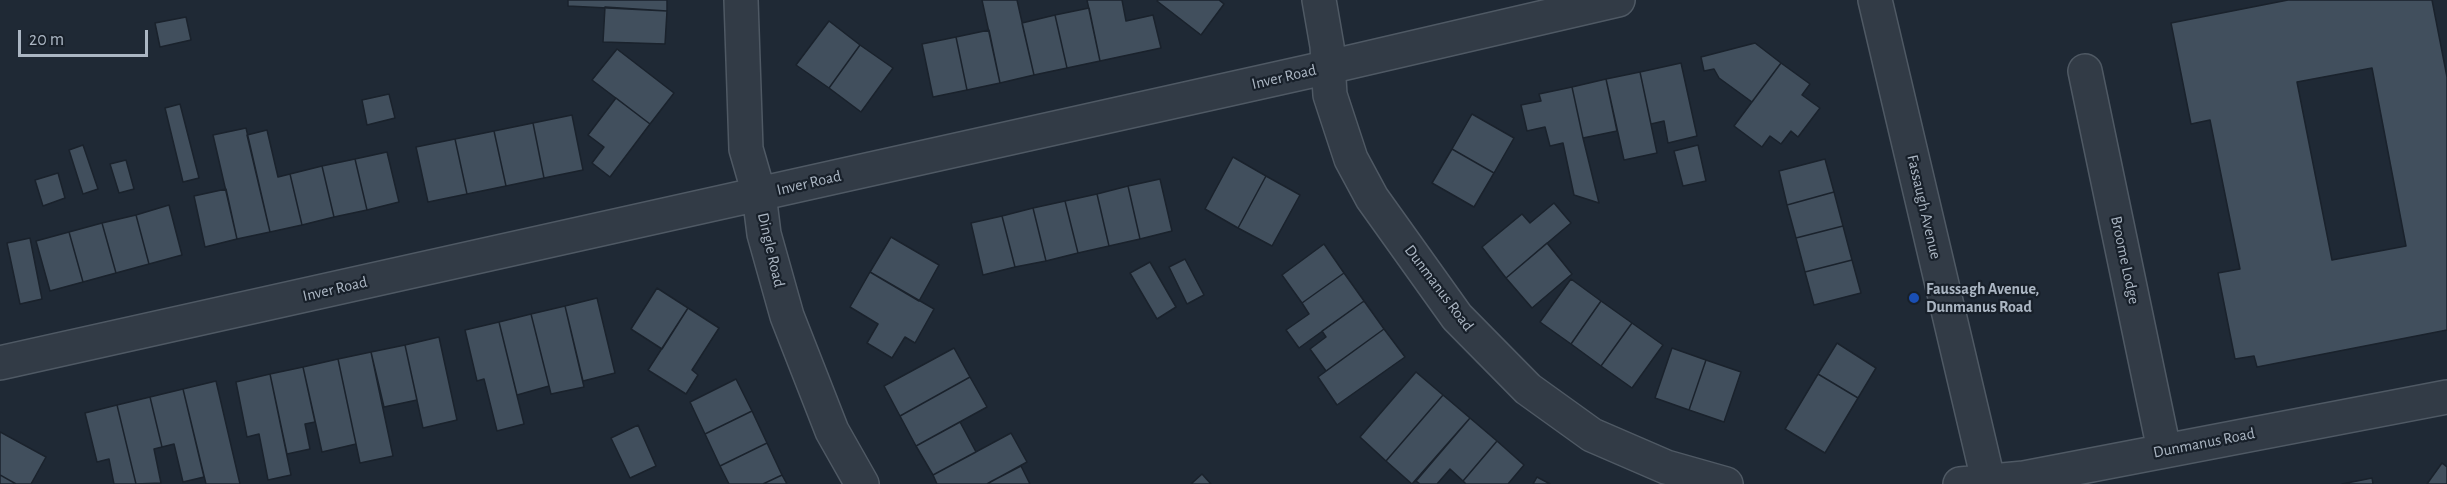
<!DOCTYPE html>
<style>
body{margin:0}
#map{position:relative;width:2447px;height:484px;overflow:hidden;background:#1f2935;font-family:"Alegreya Sans",sans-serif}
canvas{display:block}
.scale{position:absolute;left:18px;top:30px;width:130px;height:27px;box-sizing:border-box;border:3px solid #abb6c3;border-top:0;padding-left:8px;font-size:18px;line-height:21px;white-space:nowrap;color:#abb6c3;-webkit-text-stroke:4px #18202a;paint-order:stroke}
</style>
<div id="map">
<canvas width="2447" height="484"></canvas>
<div class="scale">20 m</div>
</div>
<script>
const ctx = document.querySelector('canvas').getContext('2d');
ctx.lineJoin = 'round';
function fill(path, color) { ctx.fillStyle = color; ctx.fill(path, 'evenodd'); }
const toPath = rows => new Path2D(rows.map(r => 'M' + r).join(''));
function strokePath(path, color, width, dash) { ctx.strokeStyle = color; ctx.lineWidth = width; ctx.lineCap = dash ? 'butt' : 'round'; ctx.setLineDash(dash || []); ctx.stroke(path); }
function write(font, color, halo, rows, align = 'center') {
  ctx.font = font + ' "Alegreya Sans",sans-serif'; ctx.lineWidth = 4.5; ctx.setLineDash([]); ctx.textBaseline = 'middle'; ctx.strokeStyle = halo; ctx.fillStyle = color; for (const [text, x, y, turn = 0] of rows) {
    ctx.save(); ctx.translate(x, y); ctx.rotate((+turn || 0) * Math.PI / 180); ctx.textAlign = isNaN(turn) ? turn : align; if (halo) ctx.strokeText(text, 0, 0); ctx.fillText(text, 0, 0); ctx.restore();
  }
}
const building = toPath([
 [568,0,667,0,667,11,568,6,568,0],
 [982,0,1017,0,1034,75,1000,83,982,0],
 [1087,0,1122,0,1126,21,1153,15,1161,48,1100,61,1087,0],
 [1158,0,1219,0,1224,4,1201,35,1157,1,1158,0],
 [2288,0,2432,0,2447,77,2447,330,2257,367,2254,356,2235,359,2218,273,2240,269,2210,120,2191,124,2171,23,2288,0],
 [2372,68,2406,246,2332,260,2297,82,2372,68],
 [605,7,667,11,665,44,603,42,605,7],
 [1089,8,1100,61,1067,68,1055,15,1089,8],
 [1055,15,1067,68,1034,75,1022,23,1055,15],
 [186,17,191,40,160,47,155,23,186,17],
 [829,21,860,45,829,88,796,65,829,21],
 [989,30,1000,83,967,90,956,37,989,30],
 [956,37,967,90,933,97,922,44,956,37],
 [1755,43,1781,63,1752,102,1719,78,1714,69,1704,71,1701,57,1755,43],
 [860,45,893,68,861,112,829,88,860,45],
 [617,49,674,93,650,124,592,80,617,49],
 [1681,63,1697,136,1668,143,1664,121,1651,124,1640,72,1681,63],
 [1781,63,1810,84,1802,95,1820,108,1798,137,1791,131,1781,144,1770,136,1762,147,1734,126,1781,63],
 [1640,72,1657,153,1624,160,1606,79,1640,72],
 [1606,79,1617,131,1583,138,1572,87,1606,79],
 [1572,87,1583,138,1599,203,1574,195,1563,143,1550,146,1545,127,1527,131,1521,105,1541,101,1539,94,1572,87],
 [389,94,395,118,367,125,362,100,389,94],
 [616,98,650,124,610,177,592,163,604,147,588,135,616,98],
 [180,104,199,178,183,182,165,108,180,104],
 [1472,114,1514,138,1494,173,1452,149,1472,114],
 [572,115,583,170,544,178,533,123,572,115],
 [533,123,544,178,506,186,494,131,533,123],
 [246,128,270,232,237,239,213,135,246,128],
 [267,130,278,177,290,174,302,225,270,232,247,135,267,130],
 [494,131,506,186,467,194,455,139,494,131],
 [455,139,467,194,428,202,416,147,455,139],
 [83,145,98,189,83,194,69,150,83,145],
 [1698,145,1706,181,1683,186,1674,151,1698,145],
 [1452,149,1494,173,1474,207,1432,183,1452,149],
 [387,152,399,202,367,210,355,159,387,152],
 [1233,157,1266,176,1238,228,1205,209,1233,157],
 [355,159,367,210,334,217,322,166,355,159],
 [1825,159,1834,192,1787,205,1779,171,1825,159],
 [126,160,134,189,119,193,110,164,126,160],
 [322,166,334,217,302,225,290,174,322,166],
 [58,173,65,198,43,206,35,180,58,173],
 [1266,176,1300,195,1272,246,1238,228,1266,176],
 [1160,179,1172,231,1140,239,1128,186,1160,179],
 [1128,186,1140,239,1109,246,1097,194,1128,186],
 [226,189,237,239,205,247,194,196,226,189],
 [1834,192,1843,226,1796,238,1787,205,1834,192],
 [1097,194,1109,246,1078,253,1065,201,1097,194],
 [1065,201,1078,253,1046,261,1033,208,1065,201],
 [1554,203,1571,223,1506,278,1482,247,1522,214,1530,223,1554,203],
 [169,205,182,255,149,264,136,215,169,205],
 [1033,208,1046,261,1015,267,1002,216,1033,208],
 [136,215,149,264,116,273,102,223,136,215],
 [1002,216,1015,267,983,275,971,223,1002,216],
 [102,223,116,273,83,282,69,232,102,223],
 [1843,226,1852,260,1805,272,1796,238,1843,226],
 [69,232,83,282,50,291,36,241,69,232],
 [891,237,939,265,919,301,870,272,891,237],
 [30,238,42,299,20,304,7,243,30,238],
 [1547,243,1572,274,1532,308,1506,278,1547,243],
 [1324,244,1344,273,1302,303,1282,275,1324,244],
 [1185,259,1204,295,1187,304,1169,267,1185,259],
 [1852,260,1861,293,1814,305,1805,272,1852,260],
 [1150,262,1176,307,1157,319,1130,273,1150,262],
 [870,272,934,309,915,343,905,337,892,358,867,343,878,324,850,307,870,272],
 [1344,273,1364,301,1299,348,1286,330,1309,314,1302,303,1344,273],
 [1571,279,1601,301,1571,344,1540,322,1571,279],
 [657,288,688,308,662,349,631,329,657,288],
 [597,298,615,373,583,381,565,306,597,298],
 [1364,301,1384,329,1326,371,1310,349,1326,337,1322,331,1364,301],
 [1601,301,1632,323,1601,366,1571,344,1601,301],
 [565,306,584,387,551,394,531,314,565,306],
 [688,308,719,328,692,370,698,375,686,394,648,370,688,308],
 [531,314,549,386,517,395,499,322,531,314],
 [499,322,524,424,497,431,484,379,477,381,465,330,499,322],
 [1632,323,1663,345,1632,388,1601,366,1632,323],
 [1384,329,1405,357,1337,405,1318,377,1384,329],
 [439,337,457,420,423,428,405,345,439,337],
 [1837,343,1876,368,1858,398,1818,374,1837,343],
 [405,345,417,400,384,407,371,352,405,345],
 [954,348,970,377,900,416,884,386,954,348],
 [1672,348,1706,360,1689,410,1655,398,1672,348],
 [371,352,393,456,360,463,338,359,371,352],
 [338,359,356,444,322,452,303,367,338,359],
 [1706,360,1741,372,1724,422,1689,410,1706,360],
 [303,367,315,422,305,424,310,449,287,454,270,374,303,367],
 [1416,372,1443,395,1386,461,1360,437,1416,372],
 [270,374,291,475,268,480,259,434,247,437,236,382,270,374],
 [1818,374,1858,398,1825,453,1785,429,1818,374],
 [970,377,987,407,916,446,900,416,970,377],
 [736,379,752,411,705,434,690,402,736,379],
 [216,381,240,484,206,484,183,389,216,381],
 [183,389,204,477,183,482,174,444,162,447,150,397,183,389],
 [1443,395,1470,418,1412,484,1386,461,1443,395],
 [150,397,162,447,154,449,161,483,136,484,117,405,150,397],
 [117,405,136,484,114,484,109,459,97,462,85,413,117,405],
 [752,411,767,443,720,466,705,434,752,411],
 [1470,418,1497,441,1463,481,1450,469,1437,484,1420,484,1416,481,1470,418],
 [960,422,976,452,933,475,916,446,960,422],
 [638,425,656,466,630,478,611,438,638,425],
 [0,432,46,457,31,484,16,484,0,475,0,432],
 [1011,433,1027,462,987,484,937,484,933,475,1011,433],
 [1497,441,1524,465,1508,484,1466,484,1463,481,1497,441],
 [767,443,782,475,763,484,729,484,720,466,767,443],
 [2442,463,2447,467,2447,484,2427,484,2442,463],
 [1021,466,1030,484,987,484,992,481,1021,466],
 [1202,474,1211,484,1191,484,1202,474],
 [0,475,16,484,0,484,0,475],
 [782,475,787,484,763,484,782,475],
 [1537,477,1550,484,1533,484,1537,477],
 [2372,478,2373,484,2342,484,2372,478]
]);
fill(building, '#414f5d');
strokePath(building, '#1a222c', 1.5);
const minor = toPath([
 [741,0,746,149,759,194,764,234,787,316,832,431,862,484],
 [1319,0,1327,46,1330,95,1351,159,1372,198,1457,317,1528,389,1592,435,1666,467,1726,484],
 [1875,0,1989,484],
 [2085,71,2164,450],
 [0,363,1329,67,1618,0],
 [1960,484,2024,478,2447,397]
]);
strokePath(minor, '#4f5964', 36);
strokePath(minor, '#323b46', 33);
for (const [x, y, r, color] of [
 [1914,298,6,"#1a4fb4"]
]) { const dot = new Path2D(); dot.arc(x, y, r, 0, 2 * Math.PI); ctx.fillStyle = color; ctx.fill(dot); strokePath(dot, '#18202a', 2); }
write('16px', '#abb6c3', '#18202a', [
 ["Inver Road",1284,77,-13],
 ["Inver Road",809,183,-13],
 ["Fassaugh Avenue",1924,207,77],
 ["Dingle Road",771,250,77],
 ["Broome Lodge",2125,260,78],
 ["Dunmanus Road",1439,288,53],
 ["Inver Road",335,289,-13],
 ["Dunmanus Road",2204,443,-11]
]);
write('bold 16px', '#abb6c3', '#18202a', [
 ["Faussagh Avenue,",1926,289],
 ["Dunmanus Road",1926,307]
], 'left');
</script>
